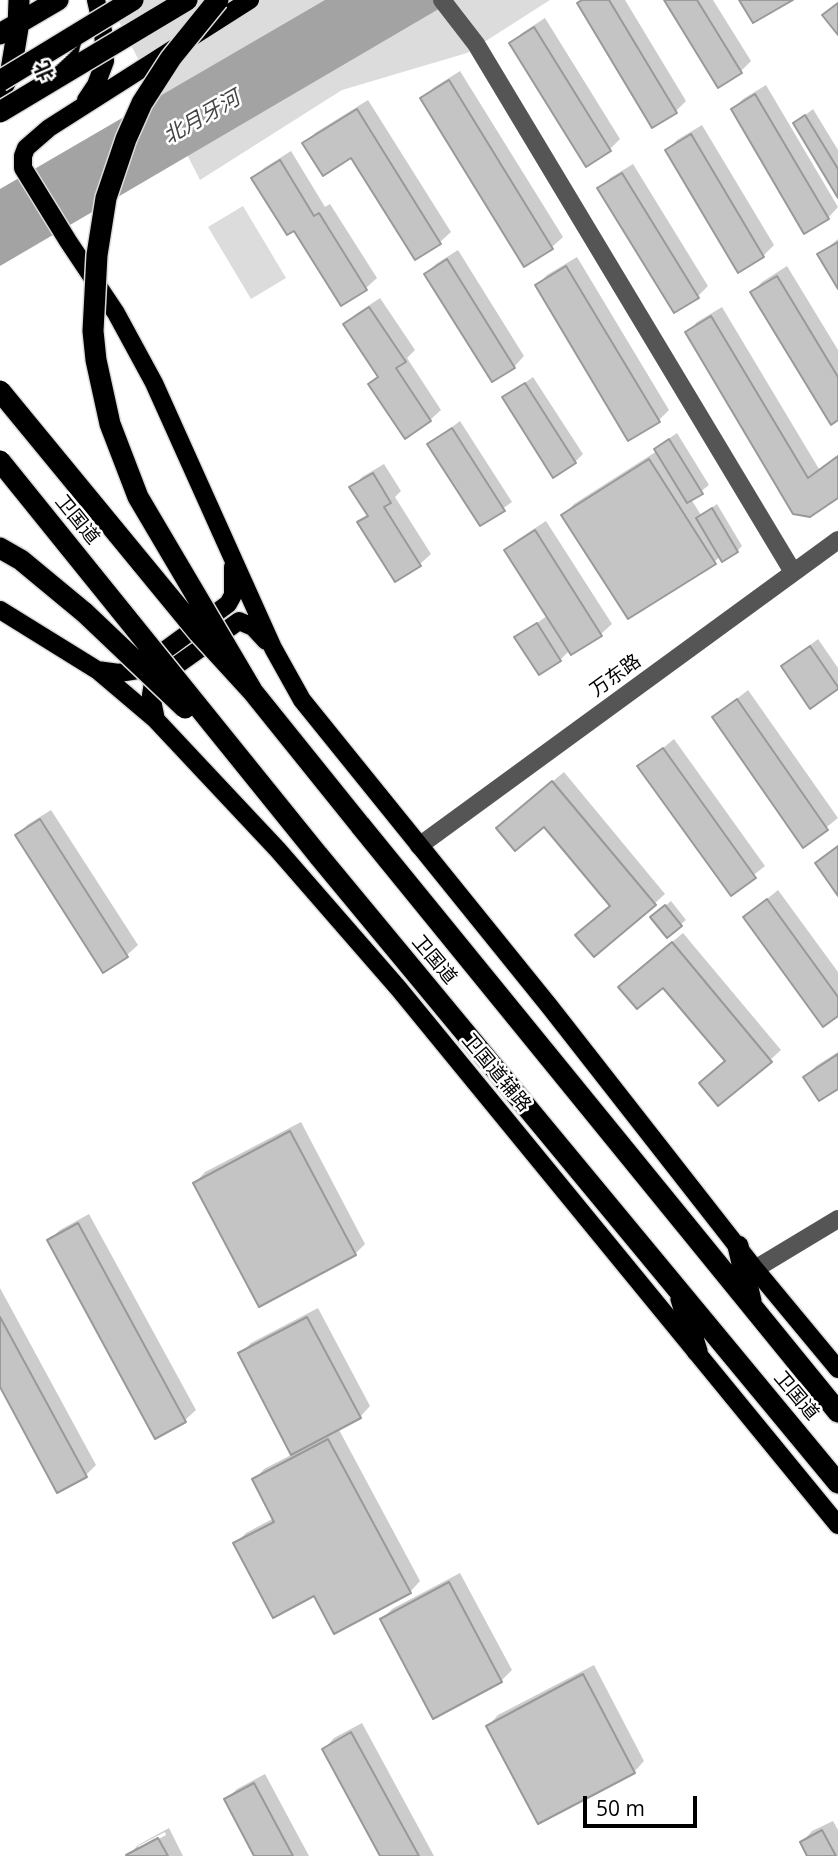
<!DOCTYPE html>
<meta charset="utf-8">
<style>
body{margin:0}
#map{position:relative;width:838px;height:1856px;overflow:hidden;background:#fff;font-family:"Open Sans","Noto Sans SC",sans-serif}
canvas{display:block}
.north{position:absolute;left:28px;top:28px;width:70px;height:70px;-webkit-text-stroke:5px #fff;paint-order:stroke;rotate:247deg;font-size:19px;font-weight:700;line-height:28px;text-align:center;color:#000}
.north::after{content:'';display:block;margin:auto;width:24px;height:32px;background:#000;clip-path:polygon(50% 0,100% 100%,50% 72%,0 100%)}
.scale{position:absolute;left:583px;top:1796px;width:114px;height:32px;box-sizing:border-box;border:4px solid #000;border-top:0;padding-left:9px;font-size:21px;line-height:24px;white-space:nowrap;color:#000;-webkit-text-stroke:5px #fff;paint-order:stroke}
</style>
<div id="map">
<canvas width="838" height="1856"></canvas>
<div class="north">北</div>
<div class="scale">50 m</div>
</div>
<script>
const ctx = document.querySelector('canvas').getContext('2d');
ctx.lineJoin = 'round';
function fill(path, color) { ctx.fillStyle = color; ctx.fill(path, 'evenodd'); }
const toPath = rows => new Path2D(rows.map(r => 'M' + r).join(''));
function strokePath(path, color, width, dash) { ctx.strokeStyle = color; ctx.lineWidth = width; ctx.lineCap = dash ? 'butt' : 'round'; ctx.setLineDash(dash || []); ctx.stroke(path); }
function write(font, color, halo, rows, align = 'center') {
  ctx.font = font + ' "Open Sans","Noto Sans SC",sans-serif'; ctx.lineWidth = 5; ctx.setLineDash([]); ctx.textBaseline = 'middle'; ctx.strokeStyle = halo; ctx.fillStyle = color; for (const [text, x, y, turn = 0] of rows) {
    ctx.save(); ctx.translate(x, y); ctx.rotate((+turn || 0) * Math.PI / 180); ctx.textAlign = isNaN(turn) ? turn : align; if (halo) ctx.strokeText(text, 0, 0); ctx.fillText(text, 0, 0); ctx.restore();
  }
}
fill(toPath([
 [108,0,550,0,467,53,342,90,200,180],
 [243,206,286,278,251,299,208,227]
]), '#dcdcdc');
fill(toPath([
 [325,0,454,0,0,266,0,189]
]), '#a3a3a3');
fill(toPath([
 [582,0,625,0,686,101,676,111],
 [666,0,713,0,751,61,741,71],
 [545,18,620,139,610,149,511,43,522,33],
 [460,71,563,237,552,247,525,264,423,98,433,88],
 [766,85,838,207,828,218,733,109,743,99],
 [368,100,451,232,440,242,416,258,352,156,305,143,315,133],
 [813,109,838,150,838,194,795,123],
 [702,125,774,245,763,256,667,150,677,140],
 [291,151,325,207,330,204,377,278,366,288,342,304,294,228,254,178,264,168],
 [633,164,708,286,698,296,675,311,600,188,610,178],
 [838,239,838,286,819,255],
 [458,250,524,356,514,367,426,274,436,264],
 [577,257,669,410,659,420,537,285,547,275],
 [787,266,838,350,838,418,752,292,762,282],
 [380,298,415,350,407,358,441,410,430,420,371,384,379,375,346,324,356,314],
 [722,307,819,469,838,455,838,496,810,515,687,333,697,322],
 [533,377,583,454,575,462,504,398],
 [460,421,512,502,481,524,430,444],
 [677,433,709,485,691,499,701,515,717,504,742,546,737,551,721,556,714,562,564,515,574,504,657,451,656,449,664,442],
 [384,464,401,491,395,497,431,554,420,564,396,580,360,523,368,514,352,488,362,477],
 [546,521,612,624,601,634,572,653,570,650,560,660,517,638,548,615,507,550,517,540],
 [818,639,838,668,838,687,783,666],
 [748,690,838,818,804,845,714,717],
 [674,739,765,866,731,893,640,767],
 [564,772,665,894,654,904,577,935,611,905,545,824,508,818],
 [51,810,138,945,127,955,104,970,17,836,27,825],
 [778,890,838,972,838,1014,745,917],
 [671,901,686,920,667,936,657,913],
 [683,933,781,1050,770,1060,726,1061,663,985,631,976],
 [838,1052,838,1087,805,1077,816,1066],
 [301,1122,365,1244,355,1254,195,1183,205,1172],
 [89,1214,196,1410,185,1420,156,1436,49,1240,60,1230],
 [0,1288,96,1465,86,1475,0,1384],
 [318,1308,370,1406,360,1417,338,1428,420,1581,410,1592,315,1594,235,1544,246,1533,274,1518,254,1480,264,1469,293,1454,240,1354,251,1343],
 [460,1573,512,1670,501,1681,382,1619,392,1609],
 [594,1665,644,1761,634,1772,488,1726,498,1715],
 [362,1723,434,1856,382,1856,324,1749,334,1738],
 [265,1774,309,1856,256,1856,226,1800,237,1789],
 [833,1821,838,1830,838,1856,809,1856,802,1842,812,1831],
 [169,1828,183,1856,128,1856,138,1845],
 [165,1832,166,1835,138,1850,138,1846]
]), '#0003');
const building = toPath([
 [582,0,609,0,677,113,652,128,577,3,582,0],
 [664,0,697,0,742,73,718,88,664,0],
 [739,0,793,0,753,23,739,0],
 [838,3,838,35,822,15,838,3],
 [534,27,611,151,586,167,509,43,534,27],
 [449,80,553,249,524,267,420,98,449,80],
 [755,94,829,219,804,234,731,109,755,94],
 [357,109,441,244,415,260,351,158,323,176,302,143,357,109],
 [805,115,838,169,838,198,793,123,805,115],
 [691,134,764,257,738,273,665,150,691,134],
 [280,160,314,216,319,213,367,290,341,306,294,231,287,235,251,178,280,160],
 [622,173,699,298,674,313,597,188,622,173],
 [838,242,838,289,817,254,838,242],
 [447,259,515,368,492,382,424,274,447,259],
 [566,266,660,422,628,441,535,285,566,266],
 [777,276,838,377,838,420,831,425,750,292,777,276],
 [369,307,406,362,396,368,431,421,405,439,368,384,378,377,343,324,369,307],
 [711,316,808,478,838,456,838,498,810,517,793,514,685,332,711,316],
 [525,383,576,463,553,478,502,397,525,383],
 [452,428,505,511,480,526,427,444,452,428],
 [669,439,703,494,687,503,654,449,669,439],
 [649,459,716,564,628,619,561,515,649,459],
 [373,473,391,503,384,507,421,566,395,582,357,522,368,516,349,487,373,473],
 [712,508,738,552,722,562,696,518,712,508],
 [535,530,602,636,571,655,504,550,535,530],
 [537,623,561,661,539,675,514,637,537,623],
 [810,646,838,687,838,689,810,709,781,666,810,646],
 [737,699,828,830,803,848,712,717,737,699],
 [663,748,756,878,731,896,637,766,663,748],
 [552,781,656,905,594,957,575,935,610,906,544,827,515,851,496,828,552,781],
 [40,819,128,957,103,973,15,835,40,819],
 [838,846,838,896,815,863,838,846],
 [767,899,838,997,838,1016,823,1027,743,917,767,899],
 [665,905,682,926,667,938,650,917,665,905],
 [672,942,772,1062,718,1106,699,1083,725,1061,663,988,637,1009,618,987,672,942],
 [838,1054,838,1089,819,1101,803,1077,838,1054],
 [290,1131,356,1255,259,1307,193,1183,290,1131],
 [78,1223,186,1422,155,1439,47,1240,78,1223],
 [0,1317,87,1477,57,1493,0,1387,0,1317],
 [307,1317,361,1418,291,1455,238,1353,307,1317],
 [328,1439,411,1593,334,1634,314,1596,273,1618,233,1543,274,1522,252,1479,328,1439],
 [449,1582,502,1682,433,1719,380,1619,449,1582],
 [583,1674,635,1773,538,1824,486,1726,583,1674],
 [351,1732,419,1856,380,1856,322,1749,351,1732],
 [254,1783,293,1856,254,1856,224,1799,254,1783],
 [822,1830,836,1856,807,1856,800,1842,822,1830],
 [158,1838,168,1856,127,1856,126,1855,158,1838]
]);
fill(building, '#c4c4c4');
strokePath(building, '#999', 2);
const major = toPath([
 [250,0,49,128,26,148,23,156,23,168,68,241,116,313,154,383,273,648,302,700,550,1007,755,1269,838,1369],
 [86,100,96,85,105,61,103,31,96,0],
 [0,610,97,670,156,720,278,850,399,989,838,1525],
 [97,670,119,673,138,670,228,604,233,595,233,567],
 [156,720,151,695,153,682,239,621,253,627,266,641]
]);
const highway = toPath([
 [0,34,58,0],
 [0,93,11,70,18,28,19,0],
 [0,548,21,560,85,613],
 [360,825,838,1412],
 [318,855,838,1483],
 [738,1246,751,1301],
 [681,1299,697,1351]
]);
strokePath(major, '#dbdbdb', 21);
strokePath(highway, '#dbdbdb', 24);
strokePath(toPath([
 [442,0,476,44,793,572],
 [419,846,838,540],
 [755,1269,838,1219]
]), '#555', 18);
strokePath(major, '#000', 18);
strokePath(highway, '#000', 21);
const highwayBridge = toPath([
 [218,0,171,58,142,103,126,139,106,198,97,255,93,331,96,360,110,424,138,497,253,692],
 [0,81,133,0],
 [0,112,187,0],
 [0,391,199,633,253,692,360,825],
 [0,461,318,855],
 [85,613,185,708]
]);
strokePath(highwayBridge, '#dbdbdb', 24, []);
strokePath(highwayBridge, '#000', 21);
write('19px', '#000', '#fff', [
 ["卫国道",77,520,51],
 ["万东路",616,676,-36],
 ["卫国道",434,960,50],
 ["卫国道辅路",496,1073,50],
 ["卫国道",796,1396,50]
]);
write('italic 21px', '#444', '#fff', [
 ["北月牙河",202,118,-30]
]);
</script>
